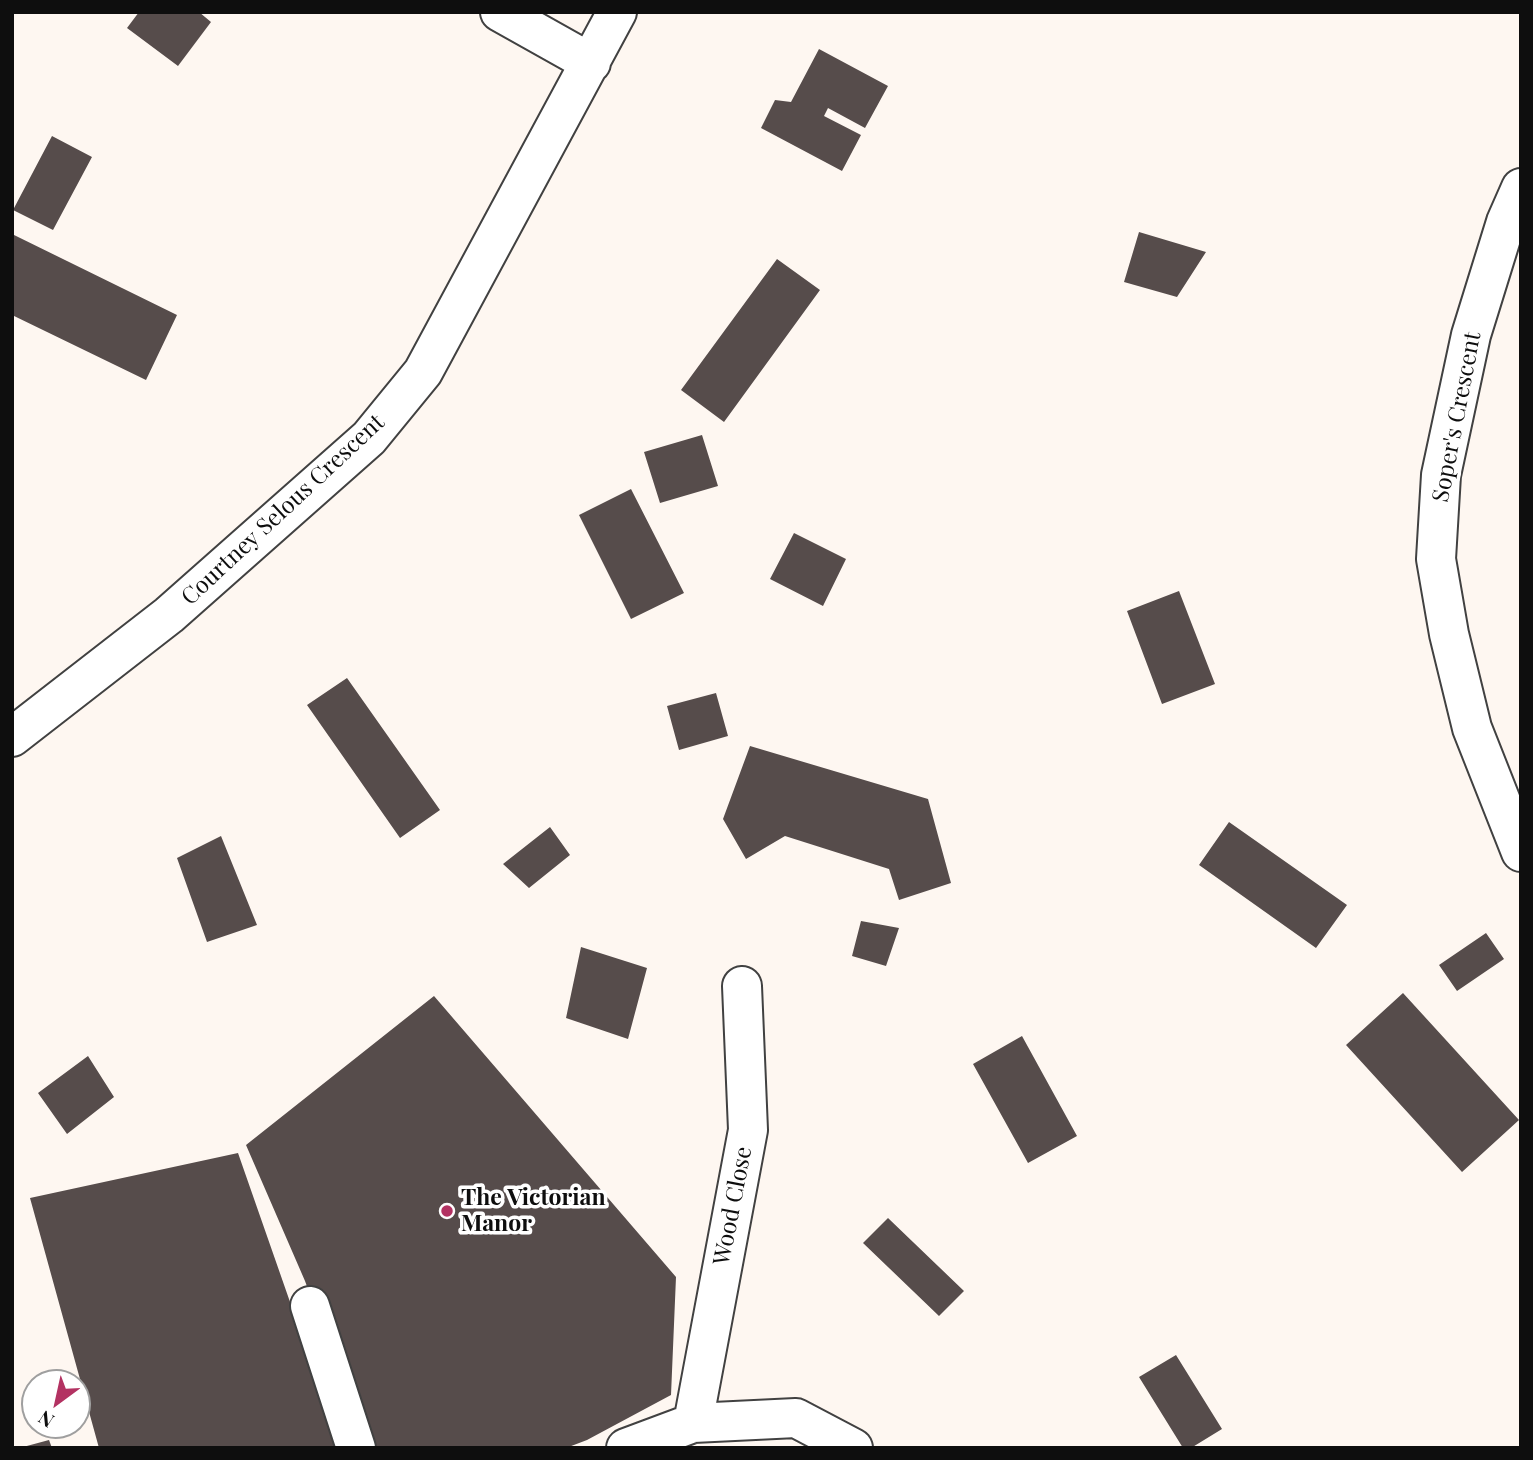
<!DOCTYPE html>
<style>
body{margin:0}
#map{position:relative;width:1533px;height:1460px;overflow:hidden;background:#fef7f1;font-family:"Playfair Display",serif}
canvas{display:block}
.frame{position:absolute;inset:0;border:14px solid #0e0e0e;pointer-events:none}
.north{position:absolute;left:21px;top:1369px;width:70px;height:70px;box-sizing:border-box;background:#fff;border:2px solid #9f9f9f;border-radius:50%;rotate:213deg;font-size:19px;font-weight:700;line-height:28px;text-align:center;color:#0e0e0e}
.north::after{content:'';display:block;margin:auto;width:24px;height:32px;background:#b33262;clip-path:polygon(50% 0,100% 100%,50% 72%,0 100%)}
</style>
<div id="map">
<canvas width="1533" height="1460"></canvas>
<div class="frame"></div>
<div class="north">N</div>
</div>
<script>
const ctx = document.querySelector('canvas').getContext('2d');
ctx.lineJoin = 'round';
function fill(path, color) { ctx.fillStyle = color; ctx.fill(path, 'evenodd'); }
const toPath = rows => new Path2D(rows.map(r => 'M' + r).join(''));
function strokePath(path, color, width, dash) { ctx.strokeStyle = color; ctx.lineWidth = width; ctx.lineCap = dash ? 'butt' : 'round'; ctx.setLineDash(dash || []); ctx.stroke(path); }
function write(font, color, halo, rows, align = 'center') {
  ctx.font = font + ' "Playfair Display",serif'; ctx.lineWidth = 7; ctx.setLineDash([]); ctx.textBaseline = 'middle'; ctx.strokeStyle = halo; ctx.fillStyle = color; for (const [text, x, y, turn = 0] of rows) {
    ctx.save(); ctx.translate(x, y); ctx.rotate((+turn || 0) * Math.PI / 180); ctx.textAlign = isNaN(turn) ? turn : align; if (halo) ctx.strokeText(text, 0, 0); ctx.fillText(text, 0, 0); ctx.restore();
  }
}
fill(toPath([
 [139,12,199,12,211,22,178,66,127,28],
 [819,49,888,86,865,128,828,108,824,116,861,135,842,171,761,128,775,100,791,102],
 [52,136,92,157,53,230,13,210],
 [1139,232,1206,252,1177,297,1124,282],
 [12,234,177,315,146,380,12,315],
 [777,259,820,290,724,422,681,390],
 [702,435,718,486,660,503,644,452],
 [631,489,684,593,631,619,579,515],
 [794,533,846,559,823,606,770,579],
 [1179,591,1215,684,1162,704,1127,611],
 [347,678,440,810,400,838,307,705],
 [716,693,728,736,679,750,667,706],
 [750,746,928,799,951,883,899,900,889,869,785,836,746,859,723,819],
 [1229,822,1347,905,1316,948,1199,865],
 [550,827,570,855,529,888,503,864],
 [221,836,257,925,207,942,177,858],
 [861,921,899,928,886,966,852,956],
 [1486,933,1504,959,1457,991,1439,965],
 [581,947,647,968,628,1039,566,1018],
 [1403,993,1519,1120,1462,1172,1346,1045],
 [434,996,676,1277,671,1395,587,1440,566,1448,366,1448,305,1281,246,1145],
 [1022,1036,1077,1136,1028,1163,973,1064],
 [88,1056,114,1097,67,1134,38,1093],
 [238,1153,341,1448,99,1448,30,1198],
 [888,1218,964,1291,939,1316,863,1243],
 [1176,1355,1222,1429,1191,1448,1183,1448,1139,1377],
 [49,1440,52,1448,23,1448,23,1447]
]), '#564c4b');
const minor = toPath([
 [500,12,591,63],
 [1521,188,1506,222,1471,335,1441,475,1436,559,1449,634,1472,728,1521,852],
 [12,737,169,615,369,438,423,372,617,12],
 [310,1306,356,1448],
 [693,1423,748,1130,742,986],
 [626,1448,693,1423,796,1418,853,1448]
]);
strokePath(minor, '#414141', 42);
strokePath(minor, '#fff', 38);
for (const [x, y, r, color] of [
 [447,1211,7,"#b33262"]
]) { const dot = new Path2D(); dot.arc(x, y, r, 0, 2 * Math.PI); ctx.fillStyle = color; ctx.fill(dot); strokePath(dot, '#fff', 2.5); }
write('23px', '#0e0e0e', '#fff', [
 ["Soper's Crescent",1457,417,-79],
 ["Courtney Selous Crescent",283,510,-43],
 ["Wood Close",733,1206,-79]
]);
write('bold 23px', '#0e0e0e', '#fff', [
 ["The Victorian",461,1198],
 ["Manor",461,1224]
], 'left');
</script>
